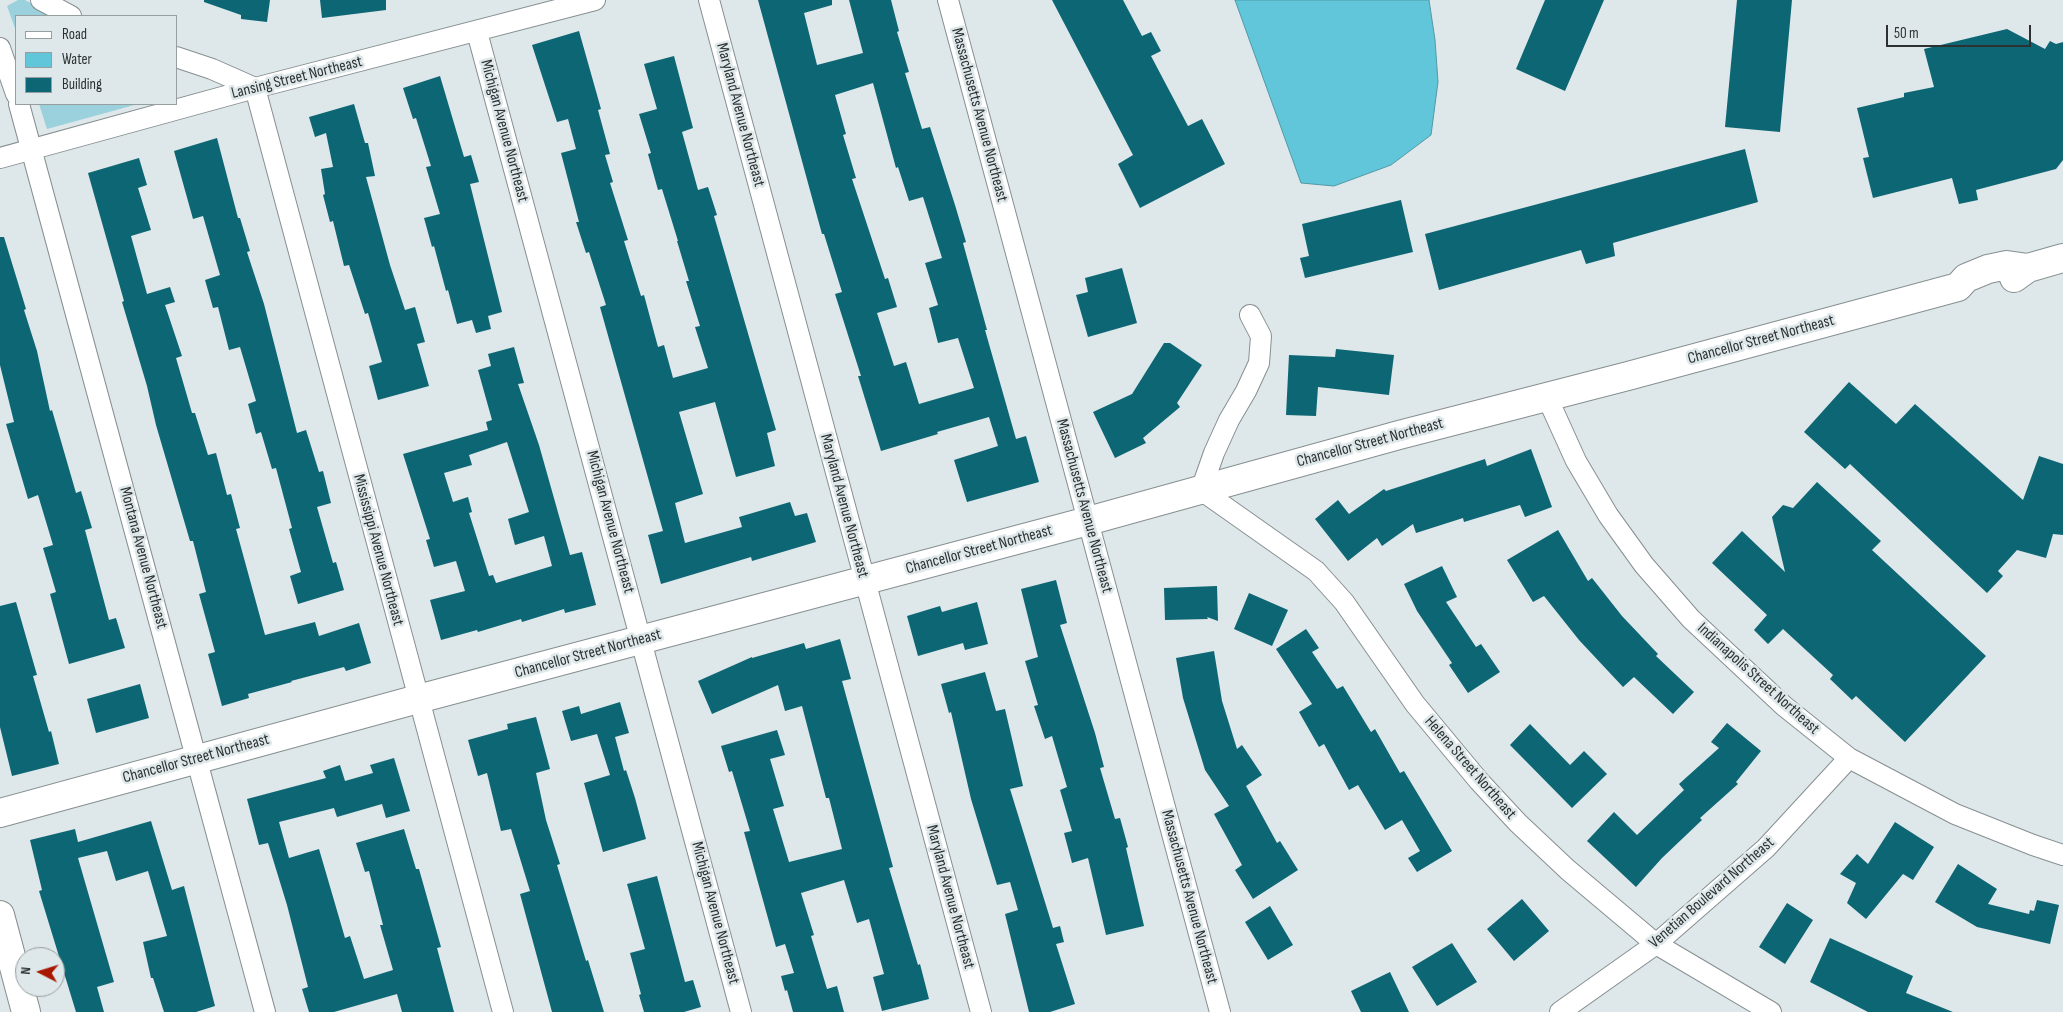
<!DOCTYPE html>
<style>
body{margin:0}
#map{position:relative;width:2063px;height:1012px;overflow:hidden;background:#dee7e9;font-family:"Sofia Sans Condensed",sans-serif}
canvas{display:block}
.legend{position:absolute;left:15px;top:15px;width:162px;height:90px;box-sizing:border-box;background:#dee7e9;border:1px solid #979e9f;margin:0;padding:6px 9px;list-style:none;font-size:15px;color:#2d3131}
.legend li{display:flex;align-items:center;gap:10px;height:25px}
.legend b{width:25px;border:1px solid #979e9f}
.north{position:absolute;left:15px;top:947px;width:50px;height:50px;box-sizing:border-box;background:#dee7e9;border:1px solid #979e9f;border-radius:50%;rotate:275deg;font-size:14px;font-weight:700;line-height:20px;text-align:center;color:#2d3131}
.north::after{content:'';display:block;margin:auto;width:18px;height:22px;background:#a81801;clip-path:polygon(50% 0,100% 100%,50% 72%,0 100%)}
.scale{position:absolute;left:1886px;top:25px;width:145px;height:22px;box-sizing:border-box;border:2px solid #2d3131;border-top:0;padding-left:6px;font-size:15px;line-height:18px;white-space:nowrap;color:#2d3131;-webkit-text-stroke:4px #dee7e9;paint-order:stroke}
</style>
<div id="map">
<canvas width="2063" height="1012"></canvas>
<ul class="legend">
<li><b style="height:6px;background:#fff"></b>Road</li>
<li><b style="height:14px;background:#61c6d9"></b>Water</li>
<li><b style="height:14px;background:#0d6674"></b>Building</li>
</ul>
<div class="north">N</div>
<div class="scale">50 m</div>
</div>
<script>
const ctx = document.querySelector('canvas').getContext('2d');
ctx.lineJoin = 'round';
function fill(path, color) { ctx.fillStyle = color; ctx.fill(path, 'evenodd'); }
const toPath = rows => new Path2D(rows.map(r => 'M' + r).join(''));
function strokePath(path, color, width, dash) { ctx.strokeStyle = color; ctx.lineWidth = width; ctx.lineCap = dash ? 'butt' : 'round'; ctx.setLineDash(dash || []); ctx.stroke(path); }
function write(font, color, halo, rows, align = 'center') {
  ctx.font = font + ' "Sofia Sans Condensed",sans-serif'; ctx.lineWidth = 5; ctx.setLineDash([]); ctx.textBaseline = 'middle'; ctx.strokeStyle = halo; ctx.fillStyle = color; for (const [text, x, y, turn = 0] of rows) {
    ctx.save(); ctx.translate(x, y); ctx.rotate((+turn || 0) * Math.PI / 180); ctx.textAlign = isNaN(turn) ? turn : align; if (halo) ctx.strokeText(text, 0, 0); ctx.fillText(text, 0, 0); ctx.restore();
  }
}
fill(toPath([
 [18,0,25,0,54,16,16,16,16,31,7,6],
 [39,104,138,104,47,129]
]), '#9ad1dc');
const water = toPath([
 [1235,0,1429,0,1435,40,1438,82,1431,135,1391,165,1334,186,1301,183,1235,0]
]);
fill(water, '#61c6d9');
strokePath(water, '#5199a7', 1);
fill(toPath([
 [204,0,270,0,267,22,241,19,241,15,204,2],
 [320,0,386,0,386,10,322,18],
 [758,0,832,0,832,5,804,13,817,65,863,53,849,0,891,0,899,31,897,32,909,72,905,73,922,129,930,127,955,205,966,242,963,243,987,330,985,330,1016,439,1026,436,1039,482,967,502,954,460,998,446,989,417,937,432,938,434,881,451,858,376,861,376,835,294,842,292,824,234,822,234,814,205],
 [873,83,896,168,898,167,909,201,923,197,942,258,925,263,938,305,929,308,938,343,958,338,974,388,919,404,906,362,894,366,877,313,897,307,888,278,885,279,852,179,856,178,843,135,846,134,835,95],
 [1052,0,1123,0,1142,36,1151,32,1161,51,1151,56,1188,126,1202,119,1225,164,1140,208,1118,164,1133,155],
 [1545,0,1604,0,1565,91,1516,69],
 [1737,0,1792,0,1780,132,1725,127],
 [2007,29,2045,49,2050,41,2056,44,2063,42,2063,160,2056,169,1976,190,1978,200,1959,204,1952,178,1873,198,1863,158,1869,157,1857,108,1904,97,1904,93,1934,87,1924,49],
 [579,31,601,109,598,110,610,154,605,155,613,182,610,183,628,240,624,241,641,296,644,295,658,347,664,345,673,378,708,368,695,327,700,326,686,281,689,281,677,241,678,241,662,189,658,190,648,154,651,153,639,114,657,109,644,64,674,56,693,128,682,132,698,190,708,187,717,215,714,216,776,430,767,433,775,466,736,477,715,402,679,412,703,494,675,503,685,543,742,527,739,517,790,502,795,516,807,513,816,542,752,561,751,557,661,584,648,535,663,531,600,307,606,305,589,252,586,253,576,222,579,222,561,153,576,149,568,119,557,122,532,45],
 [440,76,464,157,471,155,479,182,470,184,502,312,488,316,491,329,476,333,472,320,457,324,448,290,446,291,434,246,432,247,424,218,440,214,426,167,431,166,416,118,413,119,403,88],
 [354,104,365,143,368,143,375,176,366,177,390,265,405,310,415,307,425,342,417,344,429,386,378,400,369,366,382,362,368,313,365,314,349,265,344,266,333,221,330,222,323,195,325,194,321,169,333,167,326,133,315,137,309,117],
 [217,138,238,218,240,218,250,251,247,252,264,304,297,433,306,430,319,472,323,471,331,503,317,507,333,563,336,562,344,590,298,604,290,576,301,572,289,529,292,528,276,468,272,469,261,432,256,434,248,404,256,401,240,347,229,350,218,307,213,308,205,280,220,275,203,216,193,219,174,151],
 [1745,149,1758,202,1613,243,1615,256,1586,264,1581,250,1439,290,1425,234],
 [139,158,147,185,138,188,151,230,131,236,147,294,170,287,175,302,165,305,182,356,176,358,192,413,195,413,208,455,216,453,227,495,231,494,240,528,236,529,265,635,315,622,319,636,359,623,371,663,346,671,344,667,291,681,292,682,248,694,249,698,222,706,208,654,215,652,199,594,206,592,193,541,190,541,156,425,147,386,122,302,124,301,88,173],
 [1401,200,1413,252,1305,278,1300,258,1309,256,1302,224],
 [0,237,4,237,26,309,24,310,37,351,50,411,52,410,76,493,81,491,92,528,85,530,109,620,116,618,125,648,69,664,50,594,56,592,43,548,53,545,38,495,28,499,6,424,14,422,0,365],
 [1122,268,1137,323,1088,337,1076,295,1088,292,1085,278],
 [1164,343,1170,343,1202,365,1177,403,1180,407,1143,438,1146,443,1115,458,1093,412,1132,394],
 [514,347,524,383,518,384,539,445,570,555,582,552,596,605,565,613,564,609,522,622,521,619,478,632,477,630,441,640,430,600,465,591,456,561,434,567,426,540,430,539,403,454,488,430,486,422,492,420,478,370,491,366,488,354],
 [507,442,529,512,508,519,515,545,544,536,552,566,496,583,493,575,489,576,469,513,472,512,468,497,453,502,444,473,472,465,469,455],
 [1336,349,1394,355,1389,395,1318,387,1316,416,1286,415,1289,355,1335,357],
 [1849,382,1896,424,1915,404,2023,500,2039,456,2063,464,2063,535,2053,534,2046,558,2017,550,1998,571,2003,576,1987,593,1850,464,1845,469,1804,432],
 [1531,449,1552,507,1525,517,1520,505,1464,522,1463,518,1416,533,1413,524,1382,546,1377,538,1348,561,1315,519,1338,500,1349,514,1384,489,1386,491,1485,459,1487,466],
 [1817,482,1881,541,1872,550,1986,656,1905,742,1856,696,1852,700,1830,679,1833,675,1783,629,1768,644,1754,630,1767,615,1712,563,1742,531,1785,572,1772,517,1783,505,1793,508],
 [1558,530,1588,581,1592,578,1622,616,1658,654,1656,656,1694,692,1673,714,1634,677,1623,687,1579,640,1544,596,1533,602,1507,560],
 [1442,566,1457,597,1446,602,1476,647,1481,644,1500,672,1468,693,1449,665,1452,663,1417,611,1404,584],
 [1056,580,1067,623,1060,625,1095,733,1104,767,1100,768,1115,819,1120,818,1128,847,1126,848,1144,926,1106,935,1088,858,1072,863,1064,833,1072,831,1060,790,1067,787,1052,736,1045,739,1034,706,1038,705,1025,661,1038,657,1021,589],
 [1217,586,1218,621,1207,617,1208,619,1165,620,1164,588],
 [1249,593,1288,610,1272,646,1234,629],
 [16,602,37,675,33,676,49,732,51,731,59,764,12,776,0,727,0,606],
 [977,602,988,644,965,650,963,643,918,656,907,616,940,606,942,612],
 [1306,629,1319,648,1312,652,1337,689,1343,686,1371,732,1375,729,1400,773,1404,771,1452,851,1417,872,1408,858,1420,851,1402,820,1385,830,1358,785,1349,790,1324,744,1319,747,1299,712,1312,704,1276,649],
 [840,639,851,679,842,681,893,867,889,868,918,965,920,964,929,999,882,1011,873,977,884,974,869,919,857,923,844,880,801,893,814,935,811,936,827,989,837,986,844,1012,793,1012,787,990,785,991,781,976,794,973,785,944,776,947,744,832,750,831,732,771,729,772,721,746,777,730,785,755,770,759,784,806,773,809,789,862,842,849,829,798,826,798,802,706,785,711,778,685,712,714,698,681,752,657,752,658,804,643,806,649],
 [1214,651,1222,701,1237,749,1242,745,1262,775,1246,786,1277,843,1280,841,1298,870,1253,899,1235,870,1242,865,1214,814,1229,806,1205,770,1183,698,1176,658],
 [985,672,996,711,1005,709,1023,786,1010,789,1053,928,1060,926,1064,942,1056,944,1075,1004,1050,1012,1029,1012,1005,914,1018,910,1010,882,997,885,971,799,951,712,949,713,941,684],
 [140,684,149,718,96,733,87,699],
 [620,702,629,733,615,737,624,771,626,770,635,798,646,839,603,852,584,783,610,775,597,734,571,741,562,711,579,706,581,714],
 [536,717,550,769,536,773,546,820,560,864,557,865,586,961,588,960,604,1012,552,1012,520,894,530,891,511,829,501,831,487,773,478,776,468,740,508,729,507,724],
 [1727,723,1761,751,1736,782,1738,784,1700,818,1702,820,1662,858,1636,887,1587,841,1614,812,1637,835,1684,790,1679,784,1719,748,1711,742],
 [1530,724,1570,765,1584,751,1607,774,1572,808,1510,745],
 [394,758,410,811,386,818,382,804,337,817,334,808,279,822,289,858,319,849,345,938,350,936,364,979,393,970,380,925,383,925,369,871,365,872,356,843,404,829,416,869,419,869,441,947,437,948,454,1012,402,1012,397,994,334,1012,309,1012,302,989,308,987,287,905,268,843,259,845,247,799,326,778,323,771,340,765,345,781,373,773,370,765],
 [151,821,172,890,184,886,215,1006,196,1012,164,1012,153,978,151,978,143,942,167,936,148,871,116,881,107,851,78,858,114,982,97,987,104,1012,76,1012,39,891,42,890,30,840,75,829,78,842],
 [1895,822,1934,847,1913,880,1903,874,1866,919,1847,903,1856,883,1840,874,1857,854,1868,864],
 [1958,864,1997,889,1988,904,2029,914,2030,910,2034,911,2037,900,2059,905,2050,944,1977,927,1935,902],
 [657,876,685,982,693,980,701,1007,684,1012,644,1012,639,995,641,994,630,953,645,949,627,884],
 [1522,899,1549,931,1514,961,1487,929],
 [1787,903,1813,920,1785,964,1759,947],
 [1270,906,1293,945,1268,960,1245,922],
 [1830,938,1913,976,1906,993,1953,1012,1868,1012,1810,982],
 [1452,943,1477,982,1437,1006,1412,967],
 [1390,972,1409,1012,1361,1012,1351,991]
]), '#0d6674');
const street = toPath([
 [41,0,71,16],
 [709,0,981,1012],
 [948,0,1220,1012],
 [477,32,741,1012],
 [0,48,16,94],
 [176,57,212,69,255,88,503,1012],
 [19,104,265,1012],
 [0,158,255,88,595,0],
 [1250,315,1261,336,1259,363,1246,391,1229,420,1214,453,1201,490,1316,571,1344,602,1415,704,1479,781,1518,823,1568,870,1656,944,1771,1012],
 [1547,397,1576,461,1608,515,1644,565,1691,619,1784,706,1849,758,1955,814,2033,845,2063,855],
 [1560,1012,1656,944,1766,848,1849,758]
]);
const secondary = toPath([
 [2014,278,2028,268,2063,258],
 [0,813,418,699,1088,521,1399,435,1628,376,1958,287,1966,278,1988,269,2007,265,2028,268],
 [0,915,26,1012]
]);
strokePath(street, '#878f91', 22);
strokePath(secondary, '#878f91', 30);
strokePath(street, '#fff', 20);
strokePath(secondary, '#fff', 28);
write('16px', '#2d3131', '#dee7e9', [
 ["Lansing Street Northeast",297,78,-14],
 ["Maryland Avenue Northeast",740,115,75],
 ["Massachusetts Avenue Northeast",979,115,75],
 ["Michigan Avenue Northeast",504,131,75],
 ["Chancellor Street Northeast",1761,340,-15],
 ["Chancellor Street Northeast",1370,443,-15],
 ["Maryland Avenue Northeast",844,506,75],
 ["Massachusetts Avenue Northeast",1084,506,75],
 ["Michigan Avenue Northeast",610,522,75],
 ["Mississippi Avenue Northeast",378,550,75],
 ["Chancellor Street Northeast",979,550,-15],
 ["Montana Avenue Northeast",143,558,75],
 ["Chancellor Street Northeast",588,654,-15],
 ["Indianapolis Street Northeast",1758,679,42],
 ["Chancellor Street Northeast",196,759,-15],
 ["Helena Street Northeast",1470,768,49],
 ["Venetian Boulevard Northeast",1712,893,-41],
 ["Maryland Avenue Northeast",950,897,75],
 ["Massachusetts Avenue Northeast",1189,897,75],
 ["Michigan Avenue Northeast",715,913,75]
]);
</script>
